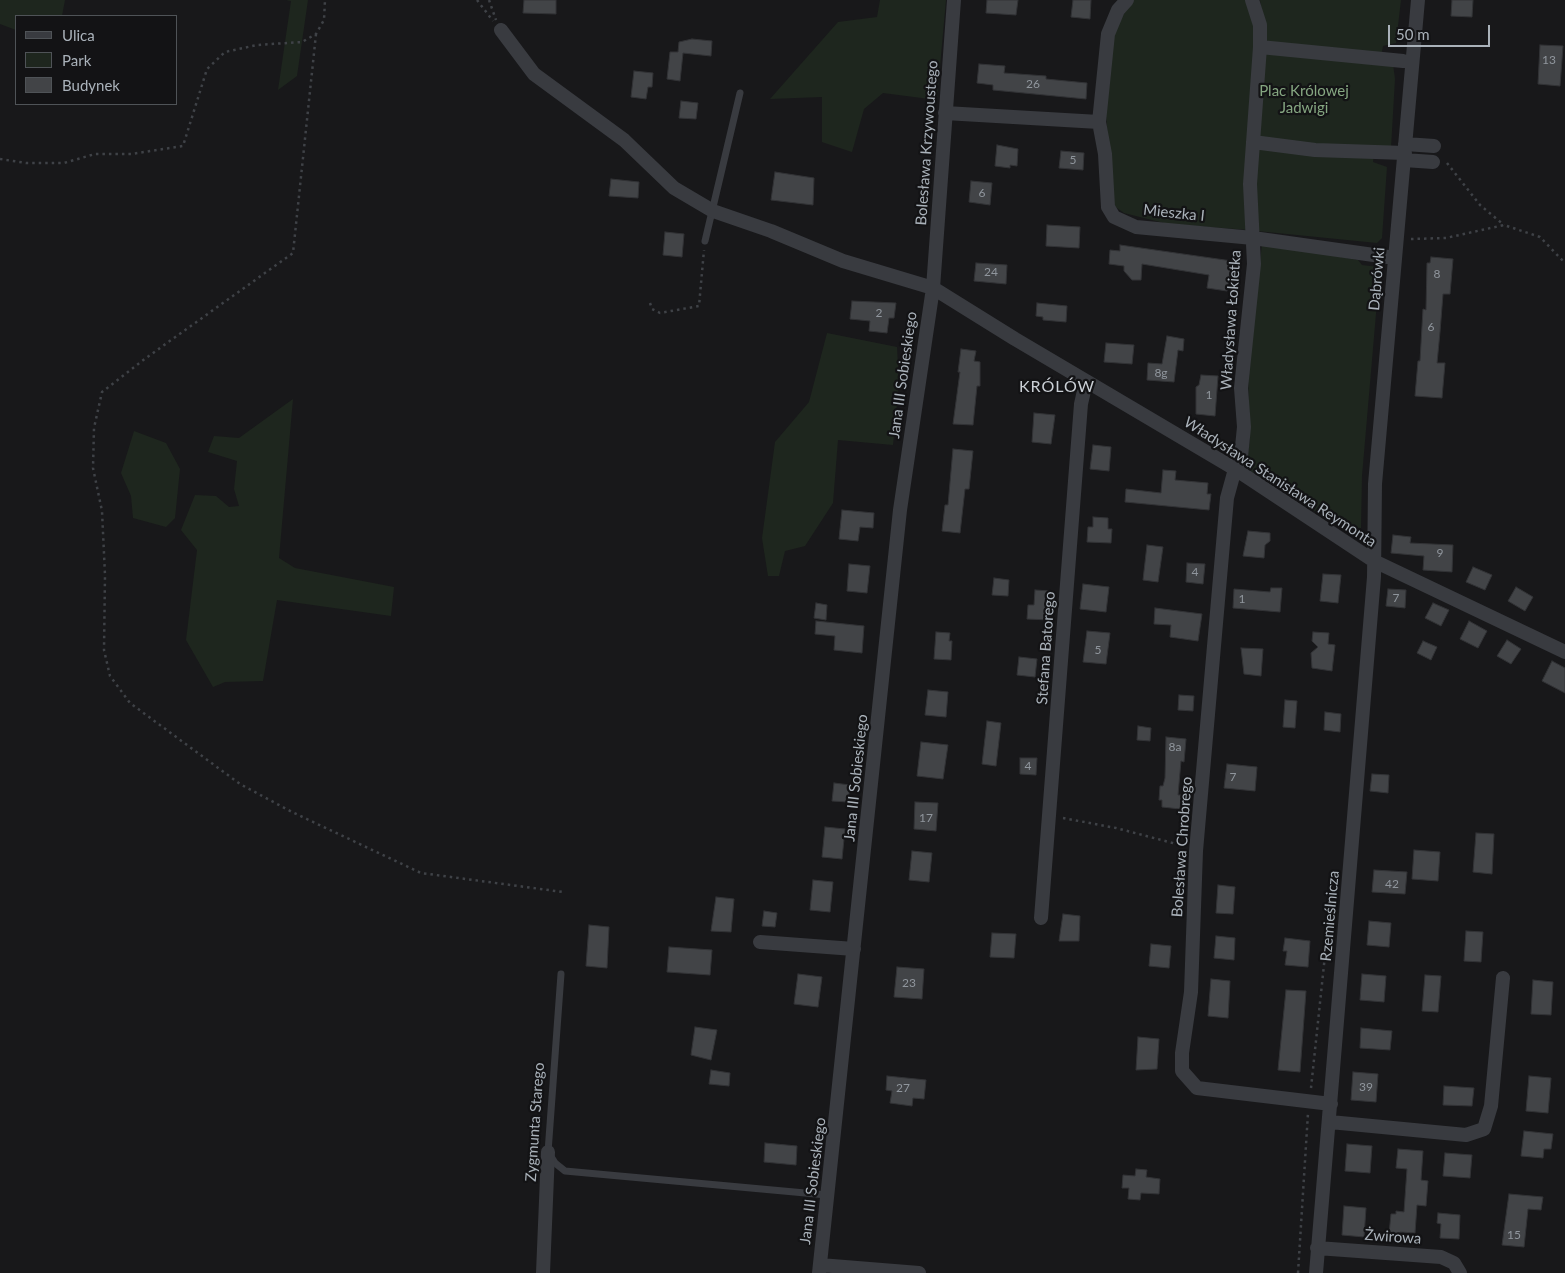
<!DOCTYPE html>
<meta charset="utf-8">
<style>
body{margin:0}
#map{position:relative;width:1565px;height:1273px;overflow:hidden;background:#18181a;font-family:Lato,sans-serif}
canvas{display:block}
.legend{position:absolute;left:15px;top:15px;width:162px;height:90px;box-sizing:border-box;background:#131315;border:1px solid #4f5357;margin:0;padding:6px 9px;list-style:none;font-size:15px;color:#aab2ba}
.legend li{display:flex;align-items:center;gap:10px;height:25px}
.legend b{width:25px;border:1px solid #4f5357}
.scale{position:absolute;left:1388px;top:25px;width:102px;height:22px;box-sizing:border-box;border:2px solid #aab2ba;border-top:0;padding-left:6px;font-size:15px;line-height:18px;white-space:nowrap;color:#aab2ba;-webkit-text-stroke:4px #131315;paint-order:stroke}
</style>
<div id="map">
<canvas width="1565" height="1273"></canvas>
<ul class="legend">
<li><b style="height:6px;background:#393b40"></b>Ulica</li>
<li><b style="height:14px;background:#1e261e"></b>Park</li>
<li><b style="height:14px;background:#424447"></b>Budynek</li>
</ul>
<div class="scale">50 m</div>
</div>
<script>
const ctx = document.querySelector('canvas').getContext('2d');
ctx.lineJoin = 'round';
function fill(path, color) { ctx.fillStyle = color; ctx.fill(path, 'evenodd'); }
const toPath = rows => new Path2D(rows.map(r => 'M' + r).join(''));
function strokePath(path, color, width, dash) { ctx.strokeStyle = color; ctx.lineWidth = width; ctx.lineCap = dash ? 'butt' : 'round'; ctx.setLineDash(dash || []); ctx.stroke(path); }
function write(font, color, halo, rows, align = 'center') {
  ctx.font = font + ' Lato,sans-serif'; ctx.lineWidth = 4.5; ctx.setLineDash([]); ctx.textBaseline = 'middle'; ctx.strokeStyle = halo; ctx.fillStyle = color; for (const [text, x, y, turn = 0] of rows) {
    ctx.save(); ctx.translate(x, y); ctx.rotate((+turn || 0) * Math.PI / 180); ctx.textAlign = isNaN(turn) ? turn : align; if (halo) ctx.strokeText(text, 0, 0); ctx.fillText(text, 0, 0); ctx.restore();
  }
}
fill(toPath([
 [0,0,65,0,62,16,16,16,16,30,0,24],
 [286,0,308,0,297,76,278,90,291,1],
 [880,0,946,0,937,100,883,93,864,109,852,152,822,142,822,97,770,99,838,22,877,17],
 [1132,0,1247,0,1255,32,1249,230,1168,224,1124,213,1114,206,1106,115,1112,34],
 [1260,0,1401,0,1396,43,1383,46,1380,62,1393,64,1395,79,1391,148,1375,148,1373,162,1387,167,1382,238,1377,243,1257,231,1255,215,1264,24],
 [1262,243,1358,260,1362,265,1378,267,1379,279,1362,476,1361,528,1355,531,1332,522,1249,470,1247,461,1250,439,1248,377],
 [827,333,897,347,899,384,893,445,838,440,833,503,805,546,785,551,779,576,768,576,762,538,775,442,809,402],
 [293,399,279,558,295,568,394,587,391,616,277,600,263,681,225,682,213,687,186,640,197,550,181,530,195,495,216,496,229,507,239,506,234,489,237,461,208,452,214,436,239,438],
 [134,431,166,443,180,469,175,518,166,527,133,518,131,496,121,473]
]), '#1e261e');
const building = toPath([
 [524,0,556,0,556,14,523,13,524,0],
 [987,0,1018,0,1016,15,986,13,987,0],
 [1073,0,1091,0,1090,19,1071,17,1073,0],
 [1452,0,1473,0,1472,17,1451,16,1452,0],
 [692,39,712,41,711,56,683,53,680,81,667,79,670,52,678,52,679,42,692,39],
 [1540,45,1563,46,1560,86,1538,84,1540,45],
 [979,64,1005,66,1004,73,1046,76,1046,79,1087,83,1086,99,993,90,993,85,977,83,979,64],
 [634,71,653,73,652,87,648,87,646,99,631,97,634,71],
 [681,101,698,103,696,119,679,118,681,101],
 [997,145,1018,149,1017,166,1010,165,1010,168,995,166,997,145],
 [1061,151,1084,153,1083,170,1059,168,1061,151],
 [775,172,814,178,813,205,771,200,775,172],
 [611,179,639,182,638,198,609,196,611,179],
 [971,181,992,183,990,205,969,202,971,181],
 [1047,225,1080,227,1079,248,1046,246,1047,225],
 [665,232,684,234,682,257,663,255,665,232],
 [1120,245,1232,261,1227,291,1207,288,1209,275,1142,264,1141,280,1132,280,1124,271,1124,266,1109,264,1110,250,1120,251,1120,245],
 [1431,257,1453,259,1450,294,1443,294,1440,332,1437,363,1445,363,1442,398,1415,396,1418,361,1420,361,1423,309,1426,310,1427,263,1430,263,1431,257],
 [976,263,1007,265,1006,284,974,281,976,263],
 [852,301,896,303,894,318,889,318,887,333,869,331,870,321,850,319,852,301],
 [1037,303,1067,306,1066,322,1043,320,1043,317,1036,316,1037,303],
 [1167,336,1184,339,1183,351,1178,350,1174,382,1147,380,1148,363,1162,364,1167,336],
 [1106,343,1134,345,1132,364,1104,362,1106,343],
 [961,349,976,351,974,361,980,362,980,386,977,386,973,425,953,424,960,372,958,372,961,349],
 [1201,375,1218,376,1215,416,1196,414,1196,387,1199,385,1201,375],
 [1034,413,1055,415,1051,444,1032,442,1034,413],
 [1093,445,1111,447,1109,471,1090,469,1093,445],
 [953,449,973,451,969,489,965,489,960,533,942,531,945,505,948,505,953,449],
 [1163,470,1176,471,1175,480,1208,483,1207,494,1211,494,1209,510,1125,502,1126,489,1161,493,1163,470],
 [842,510,874,513,873,528,860,527,858,541,839,539,842,510],
 [1093,517,1108,518,1108,529,1112,529,1111,543,1087,542,1088,527,1093,527,1093,517],
 [1248,531,1270,533,1270,541,1265,545,1264,558,1243,556,1248,531],
 [1393,535,1411,537,1410,543,1453,545,1452,572,1423,570,1424,556,1391,553,1393,535],
 [1147,545,1163,547,1158,582,1143,580,1147,545],
 [1187,563,1205,564,1203,584,1186,582,1187,563],
 [849,564,870,566,867,593,847,591,849,564],
 [1473,567,1492,575,1485,590,1466,582,1473,567],
 [1323,574,1341,575,1338,603,1320,601,1323,574],
 [994,578,1009,580,1008,596,992,595,994,578],
 [1083,584,1109,587,1106,612,1080,609,1083,584],
 [1516,587,1533,597,1525,611,1508,601,1516,587],
 [1271,588,1282,588,1280,612,1233,608,1234,589,1270,592,1271,588],
 [1388,589,1406,590,1405,608,1386,606,1388,589],
 [1035,590,1051,591,1049,620,1027,619,1028,605,1034,605,1035,590],
 [816,603,827,605,826,620,814,618,816,603],
 [1433,603,1449,610,1441,626,1425,618,1433,603],
 [1155,608,1202,614,1198,641,1170,637,1171,625,1154,624,1155,608],
 [816,621,864,626,862,653,834,650,835,636,815,634,816,621],
 [1469,621,1487,631,1478,648,1460,639,1469,621],
 [1087,631,1110,633,1106,664,1083,662,1087,631],
 [936,632,950,633,949,641,952,641,951,660,934,659,936,632],
 [1313,632,1329,633,1328,644,1335,645,1332,671,1312,668,1311,653,1318,647,1312,641,1313,632],
 [1507,640,1521,649,1511,664,1497,656,1507,640],
 [1423,641,1437,647,1431,660,1417,653,1423,641],
 [1241,648,1263,649,1261,676,1244,674,1241,648],
 [1019,657,1037,659,1035,677,1017,675,1019,657],
 [1552,661,1565,668,1565,693,1542,681,1552,661],
 [928,690,948,692,946,717,925,715,928,690],
 [1179,695,1194,696,1193,711,1178,710,1179,695],
 [1285,700,1297,701,1295,728,1283,727,1285,700],
 [1325,712,1341,714,1340,732,1324,730,1325,712],
 [987,721,1001,723,996,766,982,764,987,721],
 [1138,726,1151,728,1150,741,1137,740,1138,726],
 [1166,737,1186,739,1184,762,1181,761,1178,795,1181,795,1180,809,1162,807,1162,800,1159,800,1160,786,1163,786,1165,778,1166,737],
 [921,742,948,745,943,779,917,776,921,742],
 [1020,758,1037,758,1036,775,1020,774,1020,758],
 [1227,764,1257,767,1255,791,1224,788,1227,764],
 [1372,774,1389,775,1388,793,1370,791,1372,774],
 [834,783,850,785,848,802,832,801,834,783],
 [915,802,938,803,936,831,914,829,915,802],
 [825,827,845,829,842,859,822,857,825,827],
 [1476,833,1494,834,1492,874,1473,872,1476,833],
 [1414,850,1440,852,1438,881,1412,879,1414,850],
 [912,851,932,853,929,882,909,880,912,851],
 [1374,870,1407,872,1405,894,1372,892,1374,870],
 [813,880,833,882,830,912,810,910,813,880],
 [1218,885,1235,887,1233,914,1216,913,1218,885],
 [716,897,734,899,731,932,711,931,716,897],
 [764,911,777,913,775,927,762,926,764,911],
 [1063,914,1080,916,1079,941,1059,941,1063,914],
 [1369,921,1391,923,1389,947,1367,945,1369,921],
 [589,925,609,927,607,968,586,966,589,925],
 [1466,931,1483,932,1481,962,1464,961,1466,931],
 [992,933,1016,934,1014,958,990,957,992,933],
 [1216,936,1235,938,1234,960,1214,958,1216,936],
 [1285,938,1310,941,1308,967,1285,965,1287,951,1283,951,1285,938],
 [1151,944,1171,946,1169,968,1149,966,1151,944],
 [669,947,712,950,710,975,667,972,669,947],
 [897,967,924,969,922,999,894,997,897,967],
 [798,974,822,977,818,1007,794,1004,798,974],
 [1362,974,1386,976,1384,1002,1360,1000,1362,974],
 [1425,975,1441,976,1438,1012,1422,1011,1425,975],
 [1211,979,1230,981,1228,1018,1208,1016,1211,979],
 [1533,980,1553,982,1551,1015,1531,1014,1533,980],
 [1286,990,1306,991,1300,1072,1278,1070,1286,990],
 [695,1027,717,1030,711,1060,691,1055,695,1027],
 [1361,1028,1392,1031,1390,1050,1360,1048,1361,1028],
 [1138,1037,1159,1039,1157,1069,1136,1070,1138,1037],
 [711,1070,730,1073,729,1086,709,1084,711,1070],
 [1353,1072,1378,1074,1376,1102,1351,1100,1353,1072],
 [887,1076,926,1080,924,1099,913,1098,912,1106,890,1103,892,1091,886,1090,887,1076],
 [1529,1076,1551,1078,1548,1113,1526,1111,1529,1076],
 [1444,1086,1474,1088,1472,1106,1443,1105,1444,1086],
 [1524,1131,1553,1134,1551,1149,1544,1149,1543,1158,1521,1156,1524,1131],
 [765,1143,797,1146,796,1165,764,1162,765,1143],
 [1347,1144,1372,1146,1370,1173,1345,1171,1347,1144],
 [1398,1149,1423,1151,1421,1180,1428,1181,1426,1206,1417,1205,1415,1233,1400,1232,1400,1235,1389,1234,1391,1214,1396,1214,1396,1211,1404,1212,1407,1169,1396,1168,1398,1149],
 [1445,1153,1472,1155,1470,1178,1443,1176,1445,1153],
 [1136,1169,1147,1170,1146,1177,1160,1179,1159,1194,1141,1193,1140,1200,1128,1199,1129,1188,1122,1188,1123,1175,1135,1176,1136,1169],
 [1509,1194,1543,1197,1541,1210,1528,1209,1524,1247,1502,1245,1509,1194],
 [1344,1206,1366,1208,1364,1237,1342,1235,1344,1206],
 [1438,1213,1460,1215,1459,1239,1440,1238,1441,1224,1437,1223,1438,1213]
]);
fill(building, '#424447');
strokePath(building, '#323336', 1);
strokePath(toPath([
 [477,0,493,21],
 [489,0,496,20],
 [316,34,293,253,146,358,102,392,94,428,93,468,102,511,105,575,104,650,110,676,130,703,240,784,292,812,421,873,563,892],
 [0,159,26,163,64,163,95,154,131,154,183,146,207,69,225,52,257,45,302,42,316,34,324,20,325,0],
 [1447,163,1480,205,1504,225],
 [1411,239,1446,238,1504,225,1540,237,1565,263],
 [650,303,652,309,660,313,699,306,704,250],
 [1063,818,1116,828,1184,846],
 [1311,1088,1334,870],
 [1298,1273,1308,1113]
]), '#3f4247', 2.5, [2.5, 4]);
strokePath(toPath([
 [705,241,740,93],
 [561,974,548,1152,555,1163,565,1171,827,1195]
]), '#393b40', 7);
strokePath(toPath([
 [1127,0,1118,10,1108,34,1099,122,1105,154,1108,207,1114,217,1136,227,1253,238,1395,258],
 [1252,0,1260,25,1260,47,1250,184,1254,264,1241,388,1244,427,1241,457,1235,469,1227,498,1196,851,1191,992,1182,1053,1182,1071,1197,1088,1331,1104],
 [501,30,534,74,624,140,674,188,713,211,771,231,843,261,933,288,1015,339,1235,469,1374,561,1565,652],
 [1260,47,1403,61],
 [945,113,1099,122],
 [1253,142,1315,150,1405,153],
 [1405,144,1434,146],
 [1404,160,1433,162],
 [1041,918,1081,404,1086,382],
 [760,942,854,949],
 [1330,1122,1466,1135,1484,1129,1491,1106,1503,978],
 [1317,1248,1441,1257,1454,1263,1460,1273],
 [820,1265,919,1273],
 [543,1273,548,1152],
 [819,1273,900,510,933,288,954,0],
 [1316,1273,1374,577,1375,484,1418,0]
]), '#393b40', 14);
write('12px', '#90969d', null, [
 ["13",1549,60],
 ["26",1033,84],
 ["5",1073,160],
 ["6",982,193],
 ["24",991,272],
 ["8",1437,274],
 ["2",879,313],
 ["6",1431,327],
 ["8g",1161,373],
 ["1",1209,395],
 ["9",1440,553],
 ["4",1195,572],
 ["7",1396,598],
 ["1",1242,599],
 ["5",1098,650],
 ["8a",1175,747],
 ["4",1028,766],
 ["7",1233,777],
 ["17",926,818],
 ["42",1392,884],
 ["23",909,983],
 ["39",1366,1087],
 ["27",903,1088],
 ["15",1514,1235]
]);
write('15px', '#85a681', '#131315', [
 ["Plac Królowej",1304,91],
 ["Jadwigi",1304,108]
]);
write('15px', '#aab2ba', '#131315', [
 ["Bolesława Krzywoustego",927,143,-86],
 ["Mieszka I",1174,213,6],
 ["Dąbrówki",1377,279,-85],
 ["Władysława Łokietka",1231,320,-86],
 ["Jana III Sobieskiego",903,375,-82],
 ["Władysława Stanisława Reymonta",1280,482,33],
 ["Stefana Batorego",1046,648,-86],
 ["Jana III Sobieskiego",856,778,-84],
 ["Bolesława Chrobrego",1182,847,-86],
 ["Rzemieślnicza",1330,916,-85],
 ["Zygmunta Starego",535,1122,-86],
 ["Jana III Sobieskiego",813,1181,-83],
 ["Żwirowa",1393,1237,4]
]);
ctx.letterSpacing = '1px';
write('16px', '#cbd0d6', '#131315', [
 ["KRÓLÓW",1057,387]
]);
ctx.letterSpacing = '0px';
</script>
